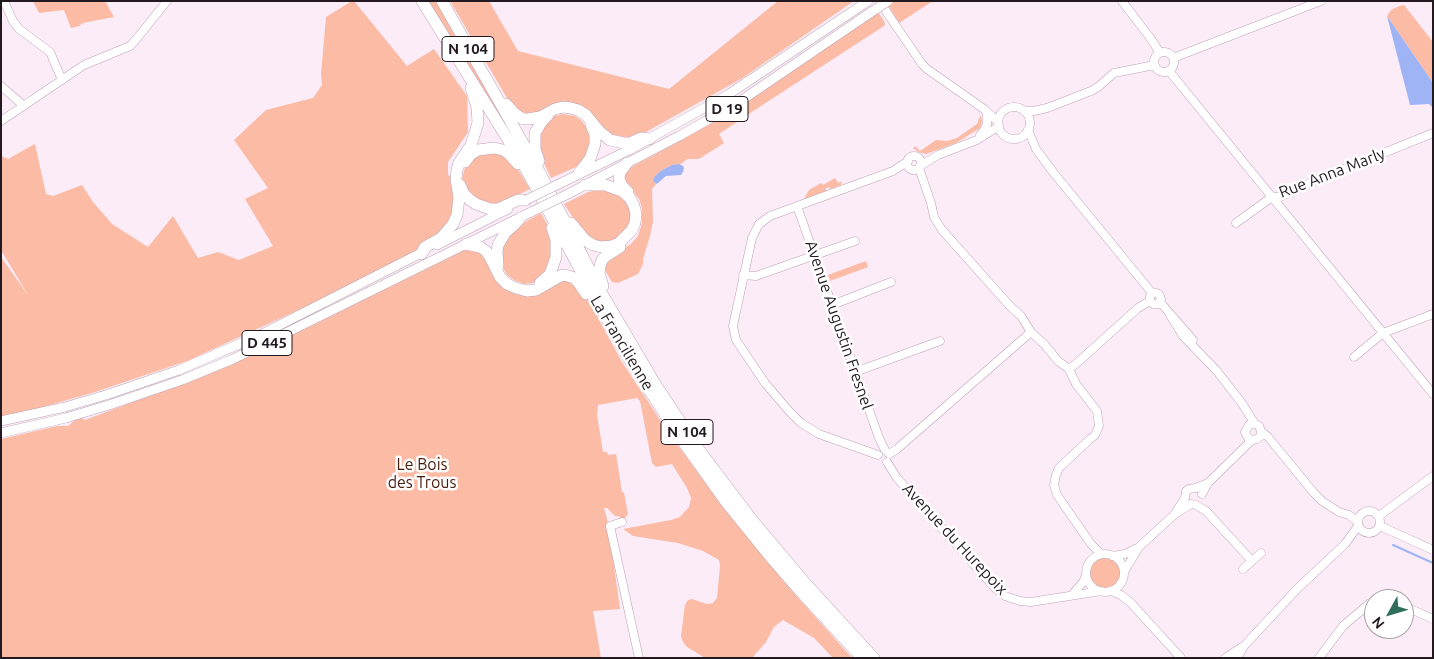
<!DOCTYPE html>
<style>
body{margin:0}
#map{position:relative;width:1434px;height:659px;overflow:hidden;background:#fcecf8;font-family:Ubuntu,sans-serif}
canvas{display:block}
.frame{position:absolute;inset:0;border:2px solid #231921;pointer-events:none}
.north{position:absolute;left:1364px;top:589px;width:50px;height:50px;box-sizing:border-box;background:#fff;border:1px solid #a7a3a6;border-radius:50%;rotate:231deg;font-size:14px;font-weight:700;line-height:20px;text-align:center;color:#231921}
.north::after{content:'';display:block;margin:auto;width:18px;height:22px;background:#2f6e5c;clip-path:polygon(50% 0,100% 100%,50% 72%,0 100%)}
</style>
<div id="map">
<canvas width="1434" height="659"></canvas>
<div class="frame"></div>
<div class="north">N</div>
</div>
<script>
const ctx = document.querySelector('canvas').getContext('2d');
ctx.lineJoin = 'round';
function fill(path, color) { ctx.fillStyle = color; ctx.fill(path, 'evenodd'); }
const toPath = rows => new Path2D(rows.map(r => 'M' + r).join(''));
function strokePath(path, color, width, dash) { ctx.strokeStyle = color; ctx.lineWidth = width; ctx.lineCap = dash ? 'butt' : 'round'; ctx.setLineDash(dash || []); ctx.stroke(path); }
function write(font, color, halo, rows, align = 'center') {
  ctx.font = font + ' Ubuntu,sans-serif'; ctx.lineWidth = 5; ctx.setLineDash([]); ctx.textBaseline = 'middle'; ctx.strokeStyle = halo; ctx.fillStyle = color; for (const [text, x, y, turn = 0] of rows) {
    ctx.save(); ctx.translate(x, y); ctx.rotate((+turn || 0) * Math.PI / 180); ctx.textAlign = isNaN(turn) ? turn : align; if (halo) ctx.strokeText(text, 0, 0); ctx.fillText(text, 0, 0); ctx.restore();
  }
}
fill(toPath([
 [33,1,105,1,114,17,83,23,79,26,71,28,64,10,39,13],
 [352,1,354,1,407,66,434,49,467,96,468,132,448,162,448,175,456,179,457,215,421,254,187,361,95,392,19,414,1,417,1,257,28,295,1,250,1,156,8,159,35,144,46,194,53,196,82,185,93,202,112,224,148,247,173,216,198,258,218,252,239,260,273,246,245,199,268,188,234,140,266,110,313,98,322,85,321,74,326,17],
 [427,1,438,1,503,118,501,119],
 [450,1,489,1,518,51,669,89,778,1,854,1,741,79,646,132,625,138,609,134,583,108,540,112,526,115,511,105],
 [894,1,933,1,899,23,888,5],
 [1404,5,1433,42,1433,83,1387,16,1391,10,1399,6],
 [878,12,884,21,885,24,884,26,764,104,719,134,724,143,699,159,687,159,681,164,672,165,662,170,655,176,654,182,656,184,652,189,653,222,650,236,643,259,643,264,638,274,618,283,612,282,603,267,614,254,631,244,638,236,642,223,642,208,639,199,623,178,628,169,696,132,744,104],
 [979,111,982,121,980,128,956,143,926,154,918,152,913,148,915,146,920,151,936,140,947,141,957,138,977,124,980,116],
 [563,114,575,116,581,120,587,128,590,139,588,151,582,162,576,167,551,178,540,155,537,137,550,117],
 [496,151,514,163,530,189,498,205,477,202,464,185,462,179,465,167,473,156],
 [835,178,838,183,842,181,841,185,831,189,829,187,826,188,826,191,804,199,809,190,821,183,823,185],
 [598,190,613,191,625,197,632,211,629,230,611,243,596,241,581,230,564,204,588,192],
 [541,213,548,226,551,235,551,265,540,280,534,283,524,284,514,280,507,275,502,266,501,247,518,226],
 [473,246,480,247,496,270,527,291,562,275,583,290,622,362,666,429,714,495,783,581,852,658,833,658,814,638,783,620,774,627,766,642,752,658,705,658,687,647,683,642,681,636,685,605,688,600,692,599,707,604,713,603,717,598,720,566,719,560,703,551,678,543,633,536,623,529,671,520,680,517,689,507,691,498,687,488,672,464,656,467,652,463,640,401,637,398,598,405,597,415,603,452,607,452,608,455,616,454,622,492,624,493,628,514,625,518,621,519,619,516,615,516,607,508,604,508,608,523,620,609,593,611,601,658,1,658,1,439,57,426,68,426,75,420,82,418,85,420,183,383,305,329],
 [866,261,868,267,830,281,828,275],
 '1090 573a15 15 0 1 1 30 0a15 15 0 1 1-30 0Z'
]), '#fbbba5');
fill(toPath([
 [1387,16,1433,83,1433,108,1429,104,1410,105],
 [679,164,683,166,684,168,683,172,681,175,666,176,658,183,656,184,654,182,653,180,655,176,662,170,672,165]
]), '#9fb4f4');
strokePath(toPath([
 [1393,545,1433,563]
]), '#9fb4f4', 2);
const minor = toPath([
 [4,1,13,21,19,29,50,52,62,80],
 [879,1,922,64,927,69,984,109,998,122],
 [1122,1,1151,39,1160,53],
 '1154 62a10 10 0 1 1 20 0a10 10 0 1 1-20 0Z',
 [1173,58,1321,1],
 [1169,71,1433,394],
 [1,86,24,106],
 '998 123a16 16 0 1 1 32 0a16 16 0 1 1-32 0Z',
 [1024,111,1034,111,1047,108,1091,91,1098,87,1114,73,1155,65],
 [1,121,84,65,130,46,138,37,167,1],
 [1028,130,1036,149,1053,172,1152,293,1156,293,1159,294,1161,299,1158,304,1153,304,1150,301,1150,296,1152,293],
 [980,135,985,129,987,124,987,112],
 '907 163a7 7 0 1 1 14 0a7 7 0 1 1-14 0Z',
 [920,166,938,155,977,140,999,126],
 [919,168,931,203,934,217,942,230,1009,305,1021,316,1031,332,1045,345,1058,361,1069,369,1077,363,1138,308,1150,301],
 [797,206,879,438,885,450],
 [1236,223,1272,197,1280,197,1317,180,1433,133],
 [743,275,756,276,855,241],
 [1160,302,1193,340],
 [832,305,891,282],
 [1170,315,1183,336,1216,370,1241,402,1255,424,1259,426,1261,431,1261,436,1257,439,1252,440,1248,438,1245,432,1249,425,1255,424],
 [1354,357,1383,333,1433,314],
 [1069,369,1076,384,1097,411,1099,426,1095,435,1090,439,1059,468,1056,475,1054,485,1057,495,1066,508,1091,544,1101,554],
 [855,372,940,341],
 [1261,431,1268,437,1314,493,1322,501,1339,512,1349,515,1358,522],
 [889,454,897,449,1031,332],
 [878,455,819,434,801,423,789,411,765,383,736,340,733,326,752,238,759,224,770,216,893,171,908,161],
 [887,462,897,478,995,588,1005,596,1020,601,1031,602,1101,591],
 [1202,494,1208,483,1252,440],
 [1196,505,1206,511,1252,561,1243,569],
 '1358 522a11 11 0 1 1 22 0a11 11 0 1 1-22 0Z',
 [1176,512,1185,498,1186,491,1189,489,1196,488,1208,483],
 [1379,516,1433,476],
 [622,522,610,526,639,658],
 [1380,526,1433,550],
 '1086 573a19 19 0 1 1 38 0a19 19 0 1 1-38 0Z',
 [1113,556,1125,554,1137,548],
 [1252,561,1261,553],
 [1124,572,1139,547,1175,514,1191,504],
 [1111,591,1121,595,1130,602,1181,658],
 [1072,595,1083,582,1086,576],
 [1404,606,1433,619],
 [1225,658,1242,647],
 [1237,658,1244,646,1297,589,1345,544,1358,526],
 [1319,658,1343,626,1370,603,1374,602]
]);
const major = toPath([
 [563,182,629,150,729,94,868,1],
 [568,194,679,136,736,104,861,19],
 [437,245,508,209],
 [1,421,65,407,109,394,179,370,260,335,425,251],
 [1,433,66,418,112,404,182,380,233,359,533,211]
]);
const highway = toPath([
 [422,1,522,162,611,327,629,359,677,433,726,502,773,560,800,591,862,658],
 [442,1,541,175,601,292,654,382,697,447,753,521,807,585,874,658],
 [506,104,515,114,523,119,528,119,540,117,555,109,563,107,571,108,578,110,586,115,599,131,610,140,624,143,630,143,641,138,649,139],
 [539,161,535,149,535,133,542,121,548,115],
 [465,162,471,154,478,150,494,148,503,150,509,154,518,164],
 [627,163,620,172,619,179,622,186,628,192],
 [579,173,590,159,595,144,595,134,591,125],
 [460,185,464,194,469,199,476,204,490,209,498,209,518,200,526,200],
 [571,223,585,240,593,245,602,247,612,246,619,243,632,230,635,223,636,214,634,206,630,198,622,191,605,185,585,185],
 [466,244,480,247,486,251,490,257,500,277,507,284,516,288,527,291,536,290,562,275,568,276,574,278,578,282,586,294],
 [421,254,425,247,441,238,453,224,457,215,459,198,456,179,457,170,459,163,471,145,478,123,477,107,471,88],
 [498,266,497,252,498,245,505,233,515,224,520,218],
 [540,283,550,274,556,257,556,240,552,228],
 [603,286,599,273,600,266,602,260,606,256,620,247]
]);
strokePath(minor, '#bca2b5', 9);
strokePath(major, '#bca2b5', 10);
strokePath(highway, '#bca2b5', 12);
strokePath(minor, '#fff', 8);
strokePath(major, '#fff', 9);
strokePath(highway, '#fff', 11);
const majorBridge = toPath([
 [861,19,888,1],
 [526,200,563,182],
 [533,211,568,194]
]);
strokePath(majorBridge, '#bca2b5', 10, []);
strokePath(majorBridge, '#fff', 9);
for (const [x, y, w] of [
 [468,49,52],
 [727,109,42],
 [267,343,50],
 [687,432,52]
]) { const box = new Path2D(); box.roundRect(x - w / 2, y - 12.5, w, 25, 4); ctx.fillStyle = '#fff'; ctx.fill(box); strokePath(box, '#231921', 1); }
write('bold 15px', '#231921', null, [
 ["N 104",468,49],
 ["D 19",727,109],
 ["D 445",267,343],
 ["N 104",687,432]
]);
write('16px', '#231921', '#fff', [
 ["Rue Anna Marly",1332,173,-21],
 ["Avenue Augustin Fresnel",839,325,71],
 ["La Francilienne",622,343,59],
 ["Avenue du Hurepoix",955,539,47]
]);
write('16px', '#4b1d0c', '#fff', [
 ["Le Bois",422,465],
 ["des Trous",422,483]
]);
</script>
